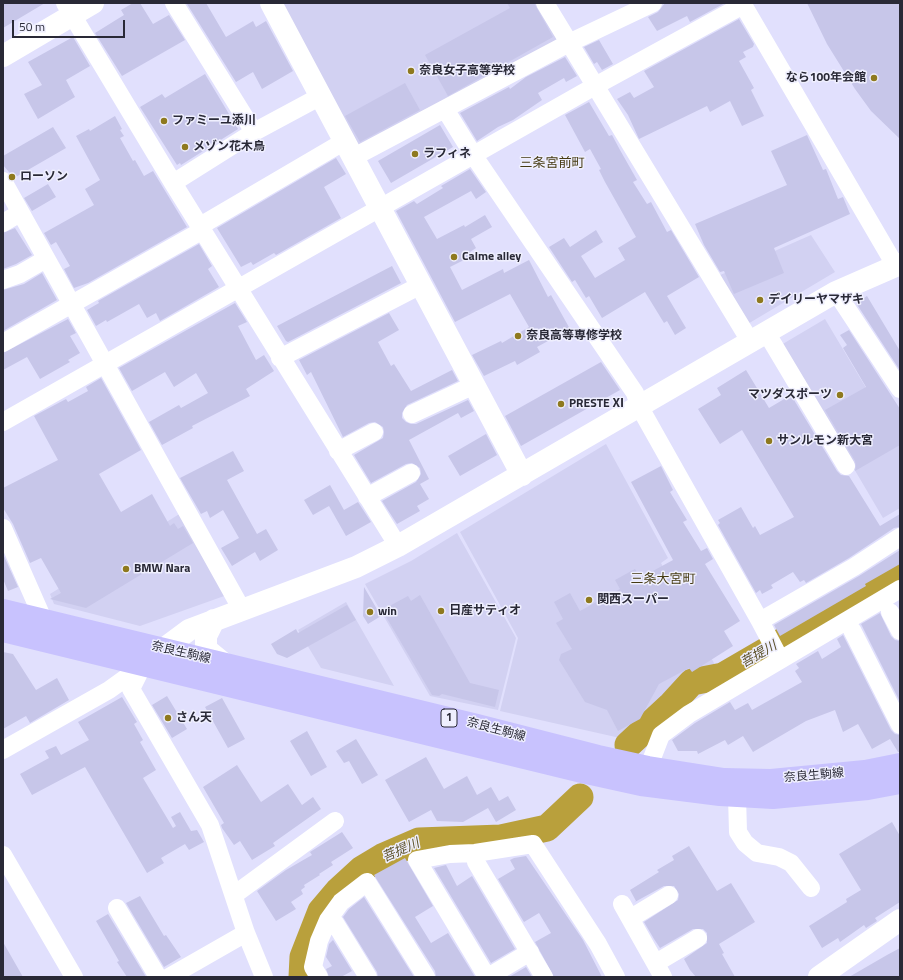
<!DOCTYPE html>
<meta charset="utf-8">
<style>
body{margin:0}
#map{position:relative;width:903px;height:980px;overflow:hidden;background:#e1e0fd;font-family:"Titillium Web",sans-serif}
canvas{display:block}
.frame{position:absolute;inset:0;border:4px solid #292936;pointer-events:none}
.scale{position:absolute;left:12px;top:20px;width:113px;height:18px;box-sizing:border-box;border:2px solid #292936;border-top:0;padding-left:5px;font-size:12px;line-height:14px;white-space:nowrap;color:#292936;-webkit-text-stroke:3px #efeffe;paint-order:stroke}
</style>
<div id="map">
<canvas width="903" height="980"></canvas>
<div class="frame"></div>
<div class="scale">50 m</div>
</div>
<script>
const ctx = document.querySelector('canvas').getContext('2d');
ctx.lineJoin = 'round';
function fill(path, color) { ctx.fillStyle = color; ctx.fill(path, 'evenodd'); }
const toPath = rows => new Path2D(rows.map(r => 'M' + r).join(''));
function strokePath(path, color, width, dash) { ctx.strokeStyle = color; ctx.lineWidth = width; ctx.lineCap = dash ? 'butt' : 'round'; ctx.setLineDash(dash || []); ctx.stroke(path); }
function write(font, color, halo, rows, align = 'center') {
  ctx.font = font + ' "Titillium Web","Noto Sans JP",sans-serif'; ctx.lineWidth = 3; ctx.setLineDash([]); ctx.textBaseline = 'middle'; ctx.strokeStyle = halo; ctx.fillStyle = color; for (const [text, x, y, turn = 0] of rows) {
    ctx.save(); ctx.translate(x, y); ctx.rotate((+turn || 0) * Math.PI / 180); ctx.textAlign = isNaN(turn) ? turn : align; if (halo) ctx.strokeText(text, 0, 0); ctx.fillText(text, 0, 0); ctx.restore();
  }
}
fill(toPath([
 [278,3,539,3,563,43,358,149],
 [811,235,835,272,746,325,718,276],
 [825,319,900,445,900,508,883,518,781,345],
 [606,444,668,558,661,563,715,665,669,691,629,740,500,711,518,638,460,532],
 [181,513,227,595,140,626,54,604,50,594],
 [457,533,516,638,498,710,430,696,365,584,411,561],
 [346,602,394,686,321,668,298,630]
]), '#d2d1f2');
strokePath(toPath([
 [628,745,670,706,692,682,723,676,900,573],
 [302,977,303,957,321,911,338,891,362,869,382,857,419,841,501,838,547,828,580,797]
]), '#b9a03c', 27);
fill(toPath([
 [3,3,45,3,3,28],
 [133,3,140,3,153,24,169,15,185,40,122,76,95,33,124,15,121,10],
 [188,3,206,3,226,37,253,21,256,27,266,21,293,71,262,89,253,72,236,82,187,4],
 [507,3,534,3,553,37,448,96,425,55,510,8],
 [665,3,725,3,690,22,687,16,657,31,648,17,658,12],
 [807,3,900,3,900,139,871,111,855,89,827,44],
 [739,19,754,44,753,47,743,52,746,57,739,61,754,88,751,90,764,116,742,126,730,101,710,112,707,106,639,139,628,115,617,99,630,92,634,98,654,87,644,71],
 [73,37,90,66,66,80,75,97,38,119,24,94,42,85,28,62],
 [599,40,613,64,602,70,597,62,594,64,584,47],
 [565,57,577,76,566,82,564,78,538,93,542,100,513,120,498,127,477,141,460,113,509,87,510,89,526,77],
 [205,74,238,129,181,165,180,163,177,165,140,107,162,94,165,98],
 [405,83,420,110,360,142,345,116],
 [589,102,609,136,612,135,620,150,637,180,633,182,647,204,651,202,667,232,671,230,699,277,667,296,686,328,675,335,667,321,664,323,645,292,602,318,589,296,586,298,575,280,572,282,549,247,564,238,570,247,596,230,603,242,581,256,595,278,625,260,618,248,636,237,605,182,599,170,601,169,590,149,585,152,565,115],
 [115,116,122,129,120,130,124,136,120,138,133,161,135,160,144,176,153,171,187,227,88,283,74,288,64,269,70,266,56,242,51,245,44,233,94,205,85,189,100,180,76,136,89,129,90,131],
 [440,125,453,147,391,183,378,161],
 [53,127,66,148,14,178,3,165,3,156],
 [807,135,823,170,826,169,838,199,843,197,850,214,774,248,784,273,734,294,724,271,720,272,704,245,695,224,787,185,771,151],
 [336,158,346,174,324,187,341,218,276,255,274,253,253,265,251,262,241,267,217,228],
 [470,169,486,192,476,199,471,191,424,217,437,239,464,225,465,227,485,215,492,227,471,239,476,248,470,252,472,256,450,267,462,290,503,269,504,273,529,260,548,297,551,295,570,329,537,347,540,352,517,365,515,361,484,376,472,355,501,341,502,343,529,327,510,294,455,322,396,211,414,201,417,204,443,188,441,186],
 [48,184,56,197,32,211,24,198],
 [15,228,32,255,16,264,3,269,3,233],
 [199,244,212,266,208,269,219,287,160,321,156,313,147,318,139,304,107,322,106,320,96,326,87,310,99,303,98,301],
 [392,266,401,283,288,342,286,341,277,326],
 [42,273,57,300,3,331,3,290,24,284],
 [867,296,900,351,899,369,856,303],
 [235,303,247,322,238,326,256,360,264,355,274,371,246,389,250,396,192,426,193,428,162,445,149,422,179,405,181,408,208,393,196,373,174,387,165,372,132,391,119,368],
 [389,313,399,330,378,342,391,366,394,364,411,391,452,370,458,381,407,405,402,413,402,418,406,422,411,424,416,424,468,400,474,411,461,418,458,413,409,440,429,479,420,484,429,499,417,506,420,511,397,524,382,501,416,482,421,474,420,468,412,463,406,464,371,483,354,455,383,438,384,432,383,427,375,422,369,423,343,437,311,372,307,375,299,360],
 [68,319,76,333,70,336,80,353,68,360,70,362,40,379,27,357,3,370,3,353],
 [849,330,900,409,900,445,855,471,856,466,855,461,825,410,866,387,843,348,847,345,840,335],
 [601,362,620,390,521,446,505,416],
 [746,370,769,408,791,395,837,471,841,475,849,476,880,526,900,514,900,527,894,528,849,558,806,583,804,580,800,582,793,572,771,585,773,588,762,594,760,590,756,593,718,525,720,523,718,520,741,507,753,528,755,526,760,535,794,517,742,430,720,444,698,409,721,395,717,388],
 [101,378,141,450,99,474,121,512,152,494,170,526,174,523,178,529,183,526,193,543,86,608,50,599,61,593,41,558,30,563,13,524,3,508,3,488,58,460,34,416,66,399,68,402,88,391,86,387],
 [486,434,497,455,460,476,448,456],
 [233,451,244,471,227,480,257,534,266,529,278,550,260,561,255,552,232,566,221,548,239,538,223,510,210,518,207,511,201,514,180,478],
 [661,466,673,490,670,492,687,520,683,522,701,551,707,548,713,559,705,564,740,621,724,631,733,646,692,672,689,668,659,684,640,719,618,731,607,710,585,702,559,660,561,654,572,649,556,623,563,619,554,602,570,593,580,611,620,589,615,580,635,569,640,578,673,560,631,482],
 [330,485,344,510,358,502,371,522,346,536,329,506,313,515,304,500],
 [900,550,900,564,865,584,866,586,780,636,774,625,859,576],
 [3,554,18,587,8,591,3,579],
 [364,587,381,616,368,624,363,616],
 [420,595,470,683,499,690,495,707,442,694,439,696,432,695,382,610,408,596,411,601],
 [347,605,356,620,287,658,277,654,271,644,296,629,298,633],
 [880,613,891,636,895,640,900,641,900,702,861,624],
 [843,635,891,730,895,734,900,735,900,752,898,752,890,739,872,749,858,724,843,732,835,710,806,721,753,752,743,736,728,745,725,740,698,754,697,751,678,751,672,740,695,723,730,702,735,710,748,703,752,710,802,682,795,671,799,668,796,664,818,651,822,659,841,647,837,639],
 [3,652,13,654,36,690,57,678,69,700,30,723,26,716,3,729],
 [167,696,187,729,172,738,152,705],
 [122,697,137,722,134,724,143,740,140,742,156,770,143,778,173,828,176,826,171,817,180,812,191,831,197,830,204,842,189,850,185,844,161,858,164,863,147,873,85,767,32,795,20,774,49,758,45,751,56,746,61,755,89,740,78,722],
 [222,698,245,739,228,748,205,707],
 [307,731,327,767,311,776,290,741],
 [356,739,378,775,362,784,349,761,344,763,336,751],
 [426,757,444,789,467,776,477,795,491,787,499,801,508,796,516,810,496,822,488,808,463,822,437,821,431,810,409,822,385,780],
 [237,765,261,802,288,784,302,805,313,797,321,809,273,843,275,846,252,860,240,841,234,845,222,828,221,825,224,823,203,787],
 [892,822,900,836,900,902,875,918,877,921,866,928,864,925,840,942,838,938,822,948,809,926,847,902,846,899,861,890,839,854],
 [342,832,353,848,331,862,333,865,319,874,320,875,304,885,305,887,301,890,303,894,291,902,296,909,276,921,257,891,286,870,312,855,310,852],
 [689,846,717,891,731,883,755,922,719,944,724,953,722,954,735,977,696,977,690,970,684,959,707,943,707,933,703,929,693,929,660,948,654,939,644,922,678,900,679,894,674,886,664,886,633,903,636,901,630,890,659,872,657,870,674,860,672,856],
 [526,856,583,940,602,977,554,977,535,942,551,933,539,913,524,922,498,879,515,869,510,860,514,858],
 [405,858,433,906,415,917,431,943,448,933,475,977,436,977,435,971,374,875],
 [446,865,457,886,472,876,515,949,491,963,434,868],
 [140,896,164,936,166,935,181,957,164,967,126,903],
 [364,897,414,977,378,977,377,972,343,917,349,909],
 [108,914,146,977,127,977,117,962,119,961,96,921],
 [333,940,352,971,341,977,329,977,326,969,332,966,326,957,329,944],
 [3,942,23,977,3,977],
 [900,948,900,977,849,977,887,955],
 [526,967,532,977,509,977]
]), '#c7c6e9');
strokePath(toPath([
 [65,3,173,183,398,546],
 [174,3,254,132],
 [545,3,750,341],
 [742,3,895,265],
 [445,109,474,156,635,393,639,406,760,621,854,567,900,537],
 [354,157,569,43,653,3],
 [3,181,242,610],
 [173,183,254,132,321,96],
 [3,223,20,213],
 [200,226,345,141],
 [3,280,20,274,46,259],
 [836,292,900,389],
 [766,332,846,466],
 [3,343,203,230],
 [280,358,421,285],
 [412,414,474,385],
 [3,422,595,86,743,5],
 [338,451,374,432],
 [367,497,411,473],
 [3,528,43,619],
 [890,612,900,631],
 [760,621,780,659],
 [852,630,900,725],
 [143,665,131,689,210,825,246,933,264,977],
 [3,750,109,690,141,667],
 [644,779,661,735,689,714,900,589],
 [737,796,738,832,745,843,757,853,779,857,791,863,811,888],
 [475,853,476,862,544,977],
 [3,855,74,977],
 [234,895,335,821],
 [622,904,663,977],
 [117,908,158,977],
 [631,918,669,895],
 [328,920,335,923,368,977],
 [656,963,698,938],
 [169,977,246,933],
 [319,977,313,967,319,941,328,920,341,902,367,882,426,977],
 [487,977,417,860,450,854,475,853,533,844,598,944,616,977],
 [488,977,530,952]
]), '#fff', 18);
strokePath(toPath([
 [271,3,522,475],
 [3,56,93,3],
 [214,620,206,636,206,649,223,663],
 [150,659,189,630,356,567,398,546,836,292,900,264],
 [819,977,900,920]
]), '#fff', 22);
strokePath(toPath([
 [3,610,477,725,598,756,648,767,724,779,771,780,865,771,900,764],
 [3,631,582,772,641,785,720,795,773,798,868,789,900,783]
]), '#c8c2fe', 22);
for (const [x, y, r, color] of [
 [411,71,4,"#8e791e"],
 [874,78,4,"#8e791e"],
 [164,121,4,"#8e791e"],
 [185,147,4,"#8e791e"],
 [415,154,4,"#8e791e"],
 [12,177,4,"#8e791e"],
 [454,257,4,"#8e791e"],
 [760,300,4,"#8e791e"],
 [518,336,4,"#8e791e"],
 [840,395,4,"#8e791e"],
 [561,404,4,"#8e791e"],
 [769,441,4,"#8e791e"],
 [126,569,4,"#8e791e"],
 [589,600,4,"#8e791e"],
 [441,611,4,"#8e791e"],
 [370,612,4,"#8e791e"],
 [168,718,4,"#8e791e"]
]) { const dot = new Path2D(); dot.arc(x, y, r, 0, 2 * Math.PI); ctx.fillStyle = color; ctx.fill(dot); strokePath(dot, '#efeffe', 1.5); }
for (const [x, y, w] of [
 [449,718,16]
]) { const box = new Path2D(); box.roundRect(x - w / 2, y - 9, w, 18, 3); ctx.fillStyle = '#efeffe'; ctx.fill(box); strokePath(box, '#292936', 1); }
write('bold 11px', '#292936', null, [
 ["1",449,718]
]);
write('bold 12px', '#292936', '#efeffe', [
 ["奈良女子高等学校",419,71],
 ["なら100年会館",866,78,"right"],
 ["ファミーユ添川",172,121],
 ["メゾン花木鳥",193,147],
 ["ラフィネ",423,154],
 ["ローソン",20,177],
 ["Calme alley",462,257],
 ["デイリーヤマザキ",768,300],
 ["奈良高等専修学校",526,336],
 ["マツダスポーツ",832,395,"right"],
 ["PRESTE Ⅺ",569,404],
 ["サンルモン新大宮",777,441],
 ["BMW Nara",134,569],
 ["関西スーパー",597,600],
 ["日産サティオ",449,611],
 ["win",378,612],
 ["さん天",176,718]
], 'left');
write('12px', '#292936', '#efeffe', [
 ["奈良生駒線",181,653,13],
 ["奈良生駒線",496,730,15],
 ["奈良生駒線",814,776,-5]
]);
write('13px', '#453a11', '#efeffe', [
 ["三条宮前町",552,164],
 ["三条大宮町",663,580]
]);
write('italic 13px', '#5a4f26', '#efeffe', [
 ["菩提川",759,655,-30],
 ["菩提川",401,851,-24]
]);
</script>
